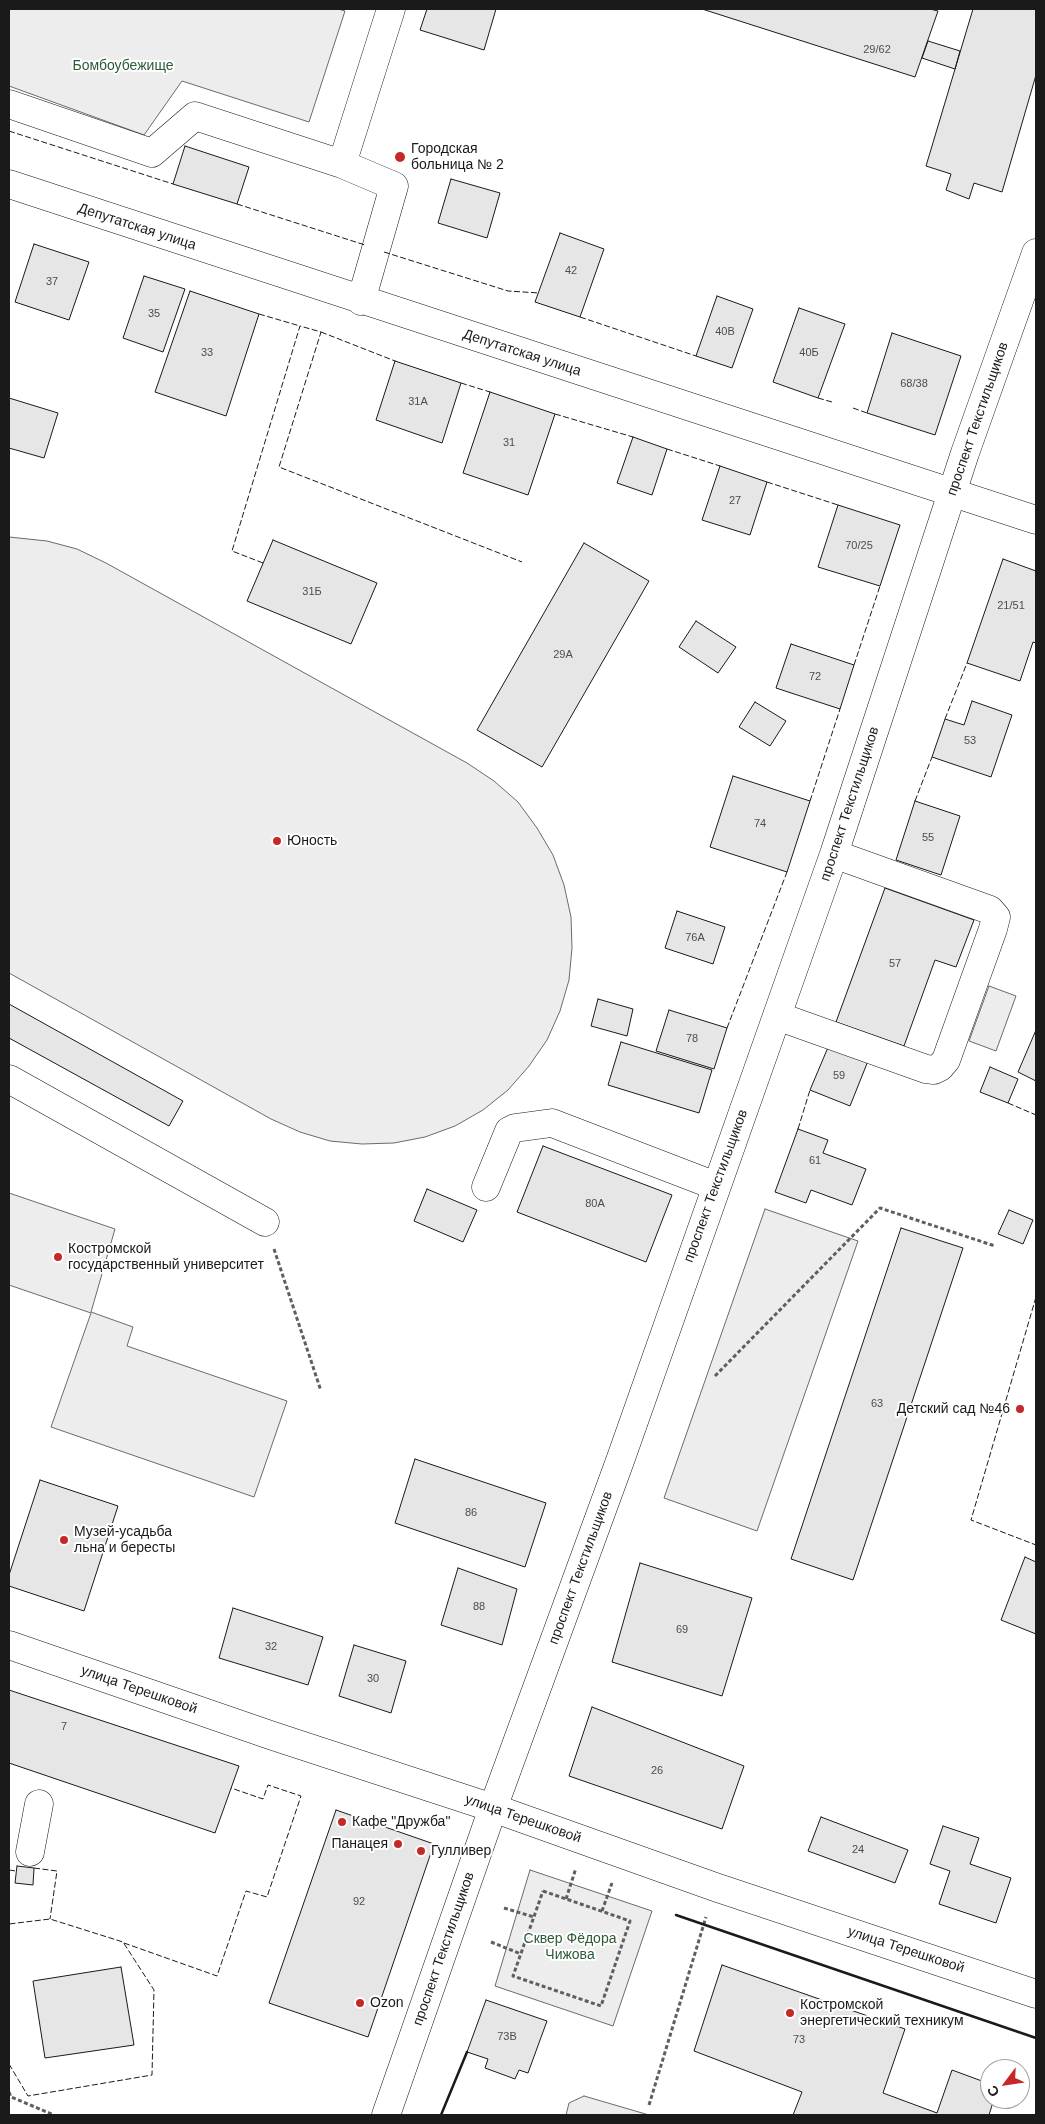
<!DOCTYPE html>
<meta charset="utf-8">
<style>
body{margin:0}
#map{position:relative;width:1045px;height:2124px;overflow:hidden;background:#fff;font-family:Helvetica,sans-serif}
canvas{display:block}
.frame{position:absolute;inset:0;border:10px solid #1a1a1a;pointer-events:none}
.north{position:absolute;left:980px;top:2059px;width:50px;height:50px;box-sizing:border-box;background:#fff;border:1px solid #a3a3a3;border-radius:50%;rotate:239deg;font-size:14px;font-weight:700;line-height:20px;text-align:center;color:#1a1a1a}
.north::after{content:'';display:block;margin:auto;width:18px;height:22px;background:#c62828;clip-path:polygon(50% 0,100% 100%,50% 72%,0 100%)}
</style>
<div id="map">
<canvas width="1045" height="2124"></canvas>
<div class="frame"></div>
<div class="north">С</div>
</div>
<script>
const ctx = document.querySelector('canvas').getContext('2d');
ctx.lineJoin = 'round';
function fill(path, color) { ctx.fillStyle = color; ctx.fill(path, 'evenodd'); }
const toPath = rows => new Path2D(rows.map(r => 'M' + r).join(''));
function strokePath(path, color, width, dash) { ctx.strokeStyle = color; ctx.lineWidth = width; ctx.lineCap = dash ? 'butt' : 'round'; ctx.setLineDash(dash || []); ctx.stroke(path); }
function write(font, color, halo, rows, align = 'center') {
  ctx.font = font + ' Helvetica,sans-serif'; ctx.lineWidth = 4; ctx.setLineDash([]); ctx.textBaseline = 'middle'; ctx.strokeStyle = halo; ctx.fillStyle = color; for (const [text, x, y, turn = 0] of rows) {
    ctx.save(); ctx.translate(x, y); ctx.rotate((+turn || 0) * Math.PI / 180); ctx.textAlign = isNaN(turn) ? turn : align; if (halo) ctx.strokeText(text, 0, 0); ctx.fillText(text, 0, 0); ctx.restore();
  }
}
const green = toPath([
 [9,9,338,9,345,11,309,122,182,81,144,135,9,86,9,9],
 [9,537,47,541,77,549,106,563,467,763,494,781,518,802,537,828,553,855,564,885,571,917,572,948,569,980,560,1011,547,1040,529,1066,508,1090,483,1110,455,1126,425,1137,394,1143,362,1144,330,1141,300,1132,271,1119,9,973,9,537],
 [989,986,1016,996,996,1051,969,1041,989,986],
 [9,1193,115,1229,91,1312,133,1327,127,1346,287,1401,254,1497,51,1427,91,1313,9,1285,9,1193],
 [765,1209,858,1241,757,1531,664,1498,765,1209],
 [530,1870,652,1911,613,2026,495,1986,530,1870],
 [584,2096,649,2115,566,2115,569,2103,584,2096]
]);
fill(green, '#ededed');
strokePath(green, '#6a6a6a', 1);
const building = toPath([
 [427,9,496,9,484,50,420,30,427,9],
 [702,9,930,9,938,11,915,77,702,9],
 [973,9,1036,9,1036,75,1002,192,974,183,969,199,946,190,951,174,926,166,973,9],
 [928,41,960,51,955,69,922,58,928,41],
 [185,146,249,167,237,204,173,184,185,146],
 [451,179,500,193,487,238,438,223,451,179],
 [560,233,604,249,580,317,535,302,560,233],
 [34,244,89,262,69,320,15,302,34,244],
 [144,276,185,289,163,352,123,338,144,276],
 [190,291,259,314,226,416,155,392,190,291],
 [717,296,753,309,732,368,696,356,717,296],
 [799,308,845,324,818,398,773,382,799,308],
 [892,333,961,356,935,435,867,413,892,333],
 [395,361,461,383,442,443,376,420,395,361],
 [490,392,555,414,528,495,463,473,490,392],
 [9,398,58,413,44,458,9,448,9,398],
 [633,437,667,449,652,495,617,483,633,437],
 [720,466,767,482,750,535,702,520,720,466],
 [838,505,900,525,880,586,818,567,838,505],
 [273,540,377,583,351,644,247,601,273,540],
 [584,543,649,581,542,767,477,730,584,543],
 [1003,559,1036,571,1036,643,1033,642,1020,681,967,663,1003,559],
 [696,621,736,647,718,673,679,647,696,621],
 [791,644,854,665,840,709,776,688,791,644],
 [972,701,1012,715,991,777,932,757,945,719,964,725,972,701],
 [755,702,786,721,770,746,739,727,755,702],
 [733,776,810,801,787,872,710,847,733,776],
 [915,801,960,816,941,875,896,860,915,801],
 [885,888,974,920,956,967,935,960,904,1046,836,1022,885,888],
 [677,911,725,927,713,964,665,948,677,911],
 [598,999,633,1009,627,1036,591,1026,598,999],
 [9,1004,183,1101,169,1126,9,1038,9,1004],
 [669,1010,727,1028,714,1069,656,1051,669,1010],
 [1036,1030,1036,1081,1018,1072,1036,1030],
 [621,1042,712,1070,699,1113,608,1085,621,1042],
 [829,1045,868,1061,850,1106,810,1090,829,1045],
 [990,1067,1018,1079,1008,1103,980,1092,990,1067],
 [798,1129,828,1140,823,1153,866,1169,852,1205,811,1190,806,1203,775,1192,798,1129],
 [543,1146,672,1195,646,1262,517,1212,543,1146],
 [427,1189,477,1210,463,1242,414,1221,427,1189],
 [1009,1210,1033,1220,1023,1244,998,1234,1009,1210],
 [901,1228,963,1248,853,1580,791,1559,901,1228],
 [415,1459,546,1503,525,1567,395,1523,415,1459],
 [40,1480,118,1506,84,1611,9,1586,9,1575,40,1480],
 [1025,1557,1036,1562,1036,1634,1001,1620,1025,1557],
 [640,1563,752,1598,722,1696,612,1662,640,1563],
 [458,1568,517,1589,502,1645,441,1625,458,1568],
 [233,1608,323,1637,308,1685,219,1658,233,1608],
 [354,1645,406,1661,391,1713,339,1696,354,1645],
 [9,1690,239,1766,215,1833,9,1763,9,1690],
 [592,1707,744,1766,722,1829,569,1776,592,1707],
 [336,1810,434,1844,368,2037,269,2003,336,1810],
 [821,1817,908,1850,895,1883,808,1851,821,1817],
 [943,1826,979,1838,970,1864,1011,1878,996,1923,939,1904,950,1871,930,1864,943,1826],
 [17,1866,34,1868,33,1885,15,1883,17,1866],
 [722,1965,905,2029,883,2093,937,2113,952,2070,990,2084,990,2099,994,2099,989,2115,793,2115,802,2092,694,2051,722,1965],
 [121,1967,134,2045,45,2058,33,1981,121,1967],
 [486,2000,547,2021,528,2073,519,2070,515,2079,485,2068,488,2059,467,2052,486,2000]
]);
fill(building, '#e6e6e6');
strokePath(building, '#1a1a1a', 1);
const minor = toPath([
 [9,104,152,153,195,116,342,164],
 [9,184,1036,520],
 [361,301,394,186,342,164,391,9],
 [777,1016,926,1069,934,1070,940,1067,946,1060,993,929,996,917,990,910,834,854],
 [9,1079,265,1222],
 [486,1187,509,1131,515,1128,552,1123,716,1186],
 [9,1645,273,1736,493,1808,715,1887,1036,1994],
 [30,1852,39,1804],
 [386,2115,493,1808,621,1458,834,854,965,453,1036,253]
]);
strokePath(minor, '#1a1a1a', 29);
strokePath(toPath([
 [274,1249,321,1391],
 [715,1376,880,1208,995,1246],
 [543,1891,630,1921,601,2006,513,1976,543,1891],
 [566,1899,576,1868],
 [504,1908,534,1917],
 [602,1911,612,1883],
 [491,1942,521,1954],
 [9,2092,11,2097,54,2115],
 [649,2105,706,1917]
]), '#5f5f5f', 3, [4, 2.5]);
strokePath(minor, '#fff', 28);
strokePath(toPath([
 [9,131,173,184],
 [237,204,365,245],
 [384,252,508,291,539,293],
 [259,314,300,326],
 [580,317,696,356],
 [321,332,395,361],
 [461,383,490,392],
 [818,398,832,402],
 [853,408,867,413],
 [555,414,633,437],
 [667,449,720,466],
 [767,482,838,505],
 [263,563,232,551,300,326,321,332,279,467,522,562],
 [854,665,880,586],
 [945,719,967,663],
 [810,801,840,709],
 [915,801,932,757],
 [727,1028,787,872],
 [1008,1103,1036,1115],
 [798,1129,810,1090],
 [1036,1297,971,1520,1036,1545],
 [34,1868,57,1871,50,1919],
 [9,1870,16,1871],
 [9,1922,9,1935],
 [124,1943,217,1976,246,1891,267,1897,301,1796,268,1785,263,1799,231,1788],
 [9,2064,28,2096,152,2075,154,1990,123,1942,50,1919,9,1924]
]), '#1a1a1a', 1, [6, 2.5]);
strokePath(toPath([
 [676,1915,1036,2038],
 [441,2115,467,2052]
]), '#1a1a1a', 2.5);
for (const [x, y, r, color] of [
 [400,157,6,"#c62828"],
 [277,841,5,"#c62828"],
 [58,1257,5,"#c62828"],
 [1020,1409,5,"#c62828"],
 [64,1540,5,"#c62828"],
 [342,1822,5,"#c62828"],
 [398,1844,5,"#c62828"],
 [421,1851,5,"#c62828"],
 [360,2003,5,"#c62828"],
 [790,2013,5,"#c62828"]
]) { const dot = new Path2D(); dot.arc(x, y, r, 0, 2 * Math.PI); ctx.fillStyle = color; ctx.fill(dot); strokePath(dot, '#fff', 2); }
write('11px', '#4d4d4d', null, [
 ["29/62",877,50],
 ["42",571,271],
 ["37",52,282],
 ["35",154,314],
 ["40В",725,332],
 ["33",207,353],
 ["40Б",809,353],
 ["68/38",914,384],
 ["31А",418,402],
 ["31",509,443],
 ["27",735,501],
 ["70/25",859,546],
 ["31Б",312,592],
 ["21/51",1011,606],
 ["29А",563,655],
 ["72",815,677],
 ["53",970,741],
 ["74",760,824],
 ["55",928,838],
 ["76А",695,938],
 ["57",895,964],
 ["78",692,1039],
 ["59",839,1076],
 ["61",815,1161],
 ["80А",595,1204],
 ["63",877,1404],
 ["86",471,1513],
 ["88",479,1607],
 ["69",682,1630],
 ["32",271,1647],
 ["30",373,1679],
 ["7",64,1727],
 ["26",657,1771],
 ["24",858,1850],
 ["92",359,1902],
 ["73В",507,2037],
 ["73",799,2040]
]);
write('14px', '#2b5a34', '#fff', [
 ["Бомбоубежище",123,66],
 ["Сквер Фёдора",570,1939],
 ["Чижова",570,1955]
]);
write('14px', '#1a1a1a', '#fff', [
 ["Городская",411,149],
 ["больница № 2",411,165],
 ["Юность",287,841],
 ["Костромской",68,1249],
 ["государственный университет",68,1265],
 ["Детский сад №46",1010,1409,"right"],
 ["Музей-усадьба",74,1532],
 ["льна и бересты",74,1548],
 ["Кафе \"Дружба\"",352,1822],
 ["Панацея",388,1844,"right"],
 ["Гулливер",431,1851],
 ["Ozon",370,2003],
 ["Костромской",800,2005],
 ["энергетический техникум",800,2021]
], 'left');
write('14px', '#1a1a1a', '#fff', [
 ["Депутатская улица",137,227,18],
 ["Депутатская улица",522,353,18],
 ["проспект Текстильщиков",978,419,-71],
 ["проспект Текстильщиков",850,804,-72],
 ["проспект Текстильщиков",716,1186,-70],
 ["проспект Текстильщиков",581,1568,-70],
 ["улица Терешковой",139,1690,19],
 ["улица Терешковой",523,1819,19],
 ["проспект Текстильщиков",444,1949,-71],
 ["улица Терешковой",906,1950,18]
]);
</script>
